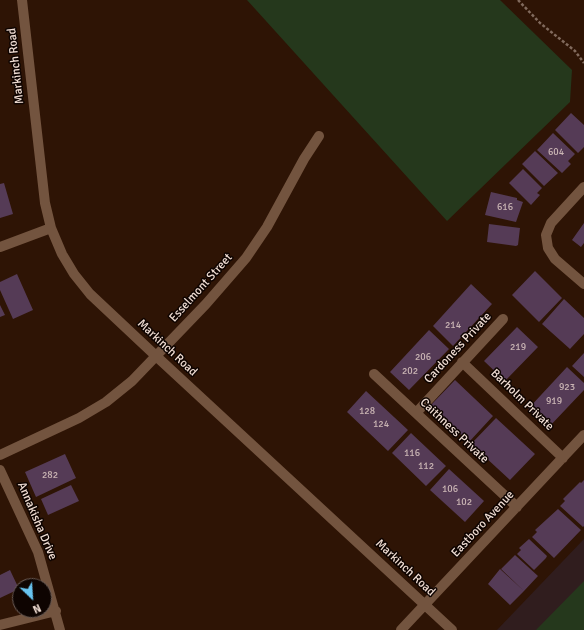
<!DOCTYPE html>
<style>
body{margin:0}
#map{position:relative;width:584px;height:630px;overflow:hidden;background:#2e1405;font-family:Signika,sans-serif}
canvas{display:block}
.north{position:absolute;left:12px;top:578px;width:40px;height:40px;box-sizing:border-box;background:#0e0401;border:1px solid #695b55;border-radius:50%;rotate:155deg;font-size:11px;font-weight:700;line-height:16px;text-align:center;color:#f1ded4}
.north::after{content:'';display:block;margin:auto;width:14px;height:18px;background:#68c4f0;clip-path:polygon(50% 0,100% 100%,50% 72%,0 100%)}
</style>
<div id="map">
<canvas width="584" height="630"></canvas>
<div class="north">N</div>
</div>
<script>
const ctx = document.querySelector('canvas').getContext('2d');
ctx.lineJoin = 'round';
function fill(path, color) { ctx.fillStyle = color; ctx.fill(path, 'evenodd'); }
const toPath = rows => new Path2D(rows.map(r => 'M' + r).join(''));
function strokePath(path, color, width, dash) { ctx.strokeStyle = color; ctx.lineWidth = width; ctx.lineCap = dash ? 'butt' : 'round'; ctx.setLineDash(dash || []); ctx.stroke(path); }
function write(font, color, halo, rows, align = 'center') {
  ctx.font = font + ' Signika,sans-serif'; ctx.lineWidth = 3; ctx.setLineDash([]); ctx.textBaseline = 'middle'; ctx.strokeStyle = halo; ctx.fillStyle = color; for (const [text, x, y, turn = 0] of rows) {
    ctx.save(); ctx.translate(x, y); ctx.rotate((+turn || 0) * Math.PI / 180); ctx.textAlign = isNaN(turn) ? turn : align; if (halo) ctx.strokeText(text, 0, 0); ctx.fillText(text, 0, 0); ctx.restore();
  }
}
fill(toPath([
 [584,539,584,630,497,630]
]), '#301d1e');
fill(toPath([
 [247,0,500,0,572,70,570,102,447,221],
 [584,581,584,630,536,630]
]), '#25381c');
fill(toPath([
 [571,113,584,125,584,147,578,153,555,130],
 [553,133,575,154,568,161,571,164,562,173,537,150],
 [535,151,558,173,544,186,522,164],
 [523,169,542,188,537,193,540,195,531,205,509,183],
 [4,183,13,214,0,218,0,184],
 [491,192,517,198,517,200,523,202,516,222,485,215],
 [584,223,584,243,581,247,572,240],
 [489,224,520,228,518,245,516,246,487,242],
 [535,271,562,298,539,322,512,295],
 [17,274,33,310,13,319,0,290,0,282],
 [471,284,492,304,453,346,433,326],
 [564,299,584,318,584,334,570,349,542,324],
 [0,305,5,315,0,317],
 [517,327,538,347,505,381,484,361],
 [429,330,449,349,409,390,390,372],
 [584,353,584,377,572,366],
 [567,367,584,383,584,390,548,428,528,409],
 [455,380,493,416,469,442,430,406],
 [366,391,408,430,388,451,347,412],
 [496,418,535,454,510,480,471,444],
 [411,433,446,466,426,486,392,453],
 [65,454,76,478,36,497,25,472],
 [449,469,484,501,465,522,430,490],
 [584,480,584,526,583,527,560,506,565,501,563,499,580,482,581,483],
 [71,485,79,501,48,515,41,499],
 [558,509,581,530,554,558,532,537,537,532,535,530],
 [529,539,547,556,546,558,534,570,517,554,521,550,519,548],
 [515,555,538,576,524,591,501,569],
 [500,569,524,591,510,605,488,584],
 [10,570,19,589,0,598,0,575]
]), '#553b56');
strokePath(toPath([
 [518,0,540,23,575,51,584,63]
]), '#816a5d', 2.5, [3, 2]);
strokePath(toPath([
 [22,0,45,203,51,228,62,254,74,274,90,294,156,356,452,630],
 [584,187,551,223,546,235,548,248,555,259,584,284],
 [0,247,51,228],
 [462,362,563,458],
 [374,374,517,507],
 [416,413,503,319],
 [0,455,79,418,106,402,132,381,206,304,246,258,267,227,304,159,319,136],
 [0,470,38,552,60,630],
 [0,625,56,611],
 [401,630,584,435]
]), '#73543f', 10);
write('10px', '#cab5b4', null, [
 ["604",556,152],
 ["616",505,207],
 ["214",453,325],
 ["219",518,347],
 ["206",423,357],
 ["202",410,371],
 ["923",567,387],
 ["919",554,401],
 ["128",367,411],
 ["124",381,424],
 ["116",412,453],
 ["112",426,466],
 ["282",50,475],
 ["106",450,489],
 ["102",464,502]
]);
write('12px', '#f1ded4', '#0e0401', [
 ["Markinch Road",16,66,-96],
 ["Esselmont Street",201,288,-48],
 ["Markinch Road",167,348,43],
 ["Cardoness Private",458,348,-47],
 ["Barholm Private",522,400,44],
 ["Caithness Private",454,431,43],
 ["Annakisha Drive",37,521,67],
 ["Eastboro Avenue",483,524,-47],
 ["Markinch Road",405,568,43]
]);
</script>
